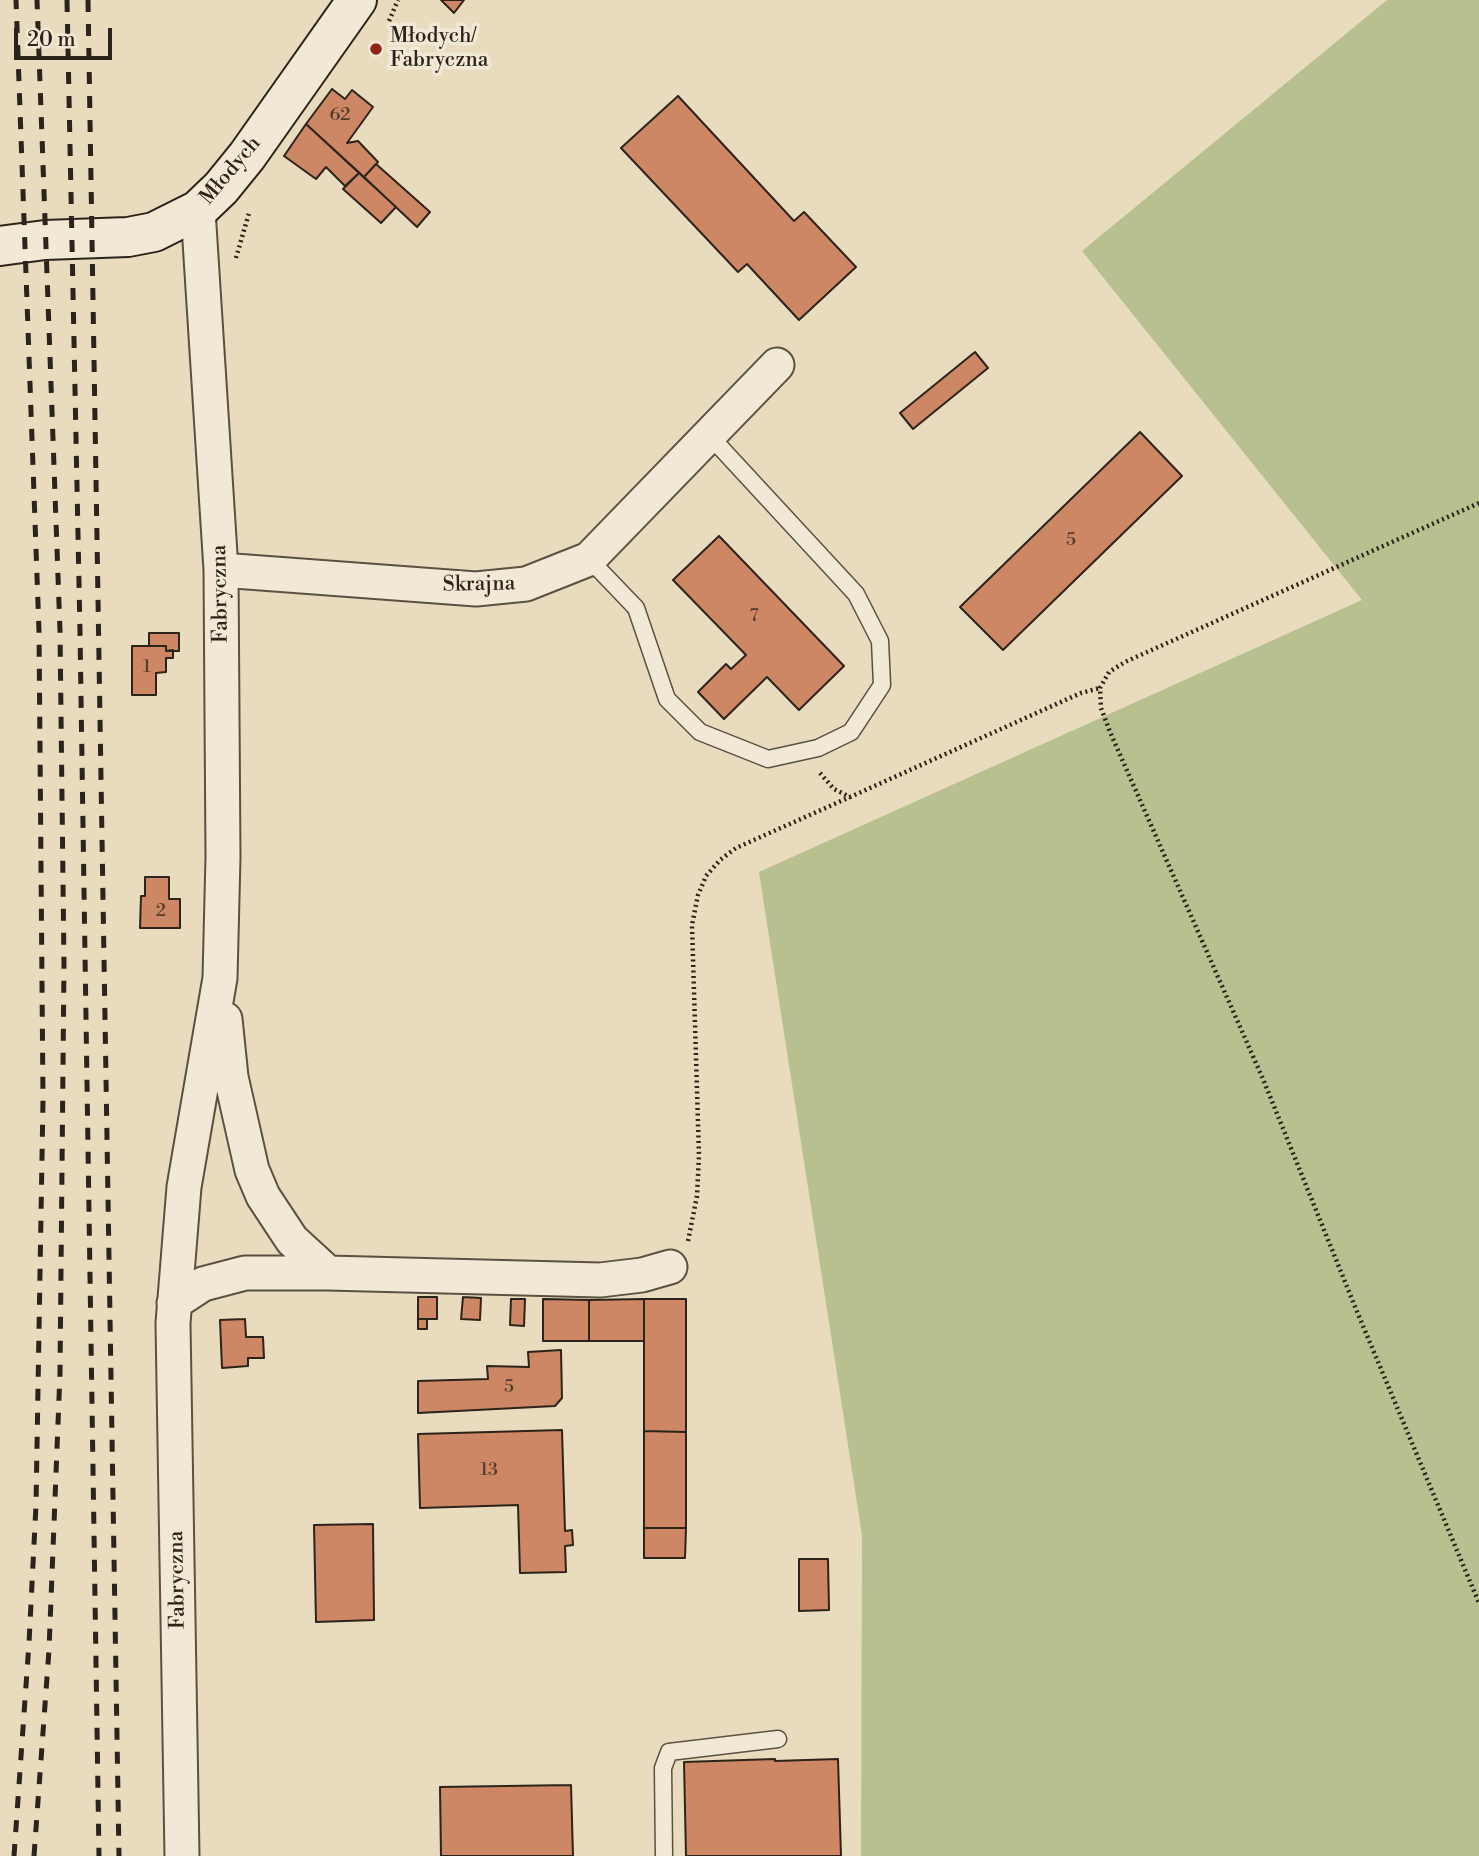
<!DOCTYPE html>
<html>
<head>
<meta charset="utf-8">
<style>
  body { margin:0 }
  #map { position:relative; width:1479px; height:1856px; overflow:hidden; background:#e9dbbe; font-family:"Libre Bodoni",serif }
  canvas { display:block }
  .scale { position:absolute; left:14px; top:28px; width:98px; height:32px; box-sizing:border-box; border:4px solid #2c231a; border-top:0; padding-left:9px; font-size:21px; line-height:24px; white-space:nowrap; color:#2c231a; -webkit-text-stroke:5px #f1e8d5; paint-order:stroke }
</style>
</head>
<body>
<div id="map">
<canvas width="1479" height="1856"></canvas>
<div class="scale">20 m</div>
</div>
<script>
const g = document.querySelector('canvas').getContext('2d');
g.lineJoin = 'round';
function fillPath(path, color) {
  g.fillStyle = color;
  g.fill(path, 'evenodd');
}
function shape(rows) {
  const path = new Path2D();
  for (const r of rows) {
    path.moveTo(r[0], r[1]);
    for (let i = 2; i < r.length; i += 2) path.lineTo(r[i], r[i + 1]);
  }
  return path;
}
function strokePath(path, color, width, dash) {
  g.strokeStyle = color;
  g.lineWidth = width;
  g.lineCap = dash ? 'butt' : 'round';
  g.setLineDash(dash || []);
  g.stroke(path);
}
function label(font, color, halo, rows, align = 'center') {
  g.font = font + ' "Libre Bodoni",serif';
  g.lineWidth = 7;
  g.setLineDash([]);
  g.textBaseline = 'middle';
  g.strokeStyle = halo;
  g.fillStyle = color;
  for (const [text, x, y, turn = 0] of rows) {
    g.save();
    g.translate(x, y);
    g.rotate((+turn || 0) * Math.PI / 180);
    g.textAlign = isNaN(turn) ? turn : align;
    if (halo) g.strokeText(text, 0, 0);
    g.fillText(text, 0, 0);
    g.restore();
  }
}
fillPath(shape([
  [1387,0,1479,0,1479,1856,861,1856,862,1535,759,872,1362,600,1082,251]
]), '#b8c090');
const building = shape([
  [441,0,464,0,454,13,441,0],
  [332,89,345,99,352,90,373,107,347,143,358,141,378,162,364,177,306,124,332,89],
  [678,96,794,221,804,212,856,267,799,320,747,264,738,272,621,148,678,96],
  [306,124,359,173,345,186,326,167,316,179,284,156,306,124],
  [376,164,430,212,417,227,364,177,376,164],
  [359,173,396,207,381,223,343,189,359,173],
  [975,352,988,368,913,429,900,413,975,352],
  [1140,432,1182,476,1003,650,960,607,1140,432],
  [719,536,844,666,799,710,767,677,724,719,698,692,726,664,731,669,746,655,673,580,719,536],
  [149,633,179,633,179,651,166,651,166,646,149,646,149,633],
  [132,646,166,646,166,651,173,650,173,658,166,658,166,672,156,673,156,695,132,695,132,646],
  [145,877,169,877,169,899,180,899,180,928,140,928,141,896,145,896,145,877],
  [418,1297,437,1297,437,1319,418,1319,418,1297],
  [463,1297,481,1298,480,1320,461,1319,463,1297],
  [511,1299,525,1299,524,1326,510,1325,511,1299],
  [543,1299,589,1300,589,1341,543,1341,543,1299],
  [644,1299,644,1341,589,1341,589,1300,644,1299],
  [644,1299,686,1299,686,1432,644,1431,644,1299],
  [245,1319,246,1337,263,1337,264,1358,248,1358,248,1366,222,1368,220,1320,245,1319],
  [418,1319,427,1319,427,1329,418,1329,418,1319],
  [561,1350,562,1398,555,1406,418,1413,418,1381,488,1379,487,1366,529,1367,528,1352,561,1350],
  [562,1430,565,1531,572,1530,573,1545,565,1546,566,1572,520,1573,518,1505,420,1508,418,1434,562,1430],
  [644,1431,686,1432,686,1528,644,1528,644,1431],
  [373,1524,374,1620,316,1622,314,1525,373,1524],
  [644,1528,686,1528,685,1558,644,1558,644,1528],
  [799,1559,828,1559,829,1610,799,1611,799,1559],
  [775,1759,775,1761,838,1759,841,1856,686,1856,684,1762,775,1759],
  [571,1785,573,1856,441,1856,440,1787,571,1785]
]);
fillPath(building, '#cd8765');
strokePath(building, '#2c231a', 2);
const lane = shape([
  [589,559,636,608,667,699,700,732,768,759,818,748,851,732,882,685,880,641,856,594,709,435],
  [664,1856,663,1768,669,1752,778,1739]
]);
const street = shape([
  [221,570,476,589,526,584,589,559,777,365],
  [225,1019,231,1077,252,1170,263,1196,292,1240,328,1273],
  [174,1303,203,1284,245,1273,328,1273,600,1280,642,1275,670,1267],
  [182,1856,173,1323,184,1187,220,978,223,857,221,570,198,210]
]);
const secondary = shape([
  [0,246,45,240,128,237,154,232,198,210,221,188,247,156,357,0]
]);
strokePath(lane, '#5b5143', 19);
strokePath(street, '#5b5143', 37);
strokePath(secondary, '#2c231a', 42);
strokePath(shape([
  [389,21,398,0],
  [236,258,249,213],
  [1479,503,1125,662,1109,672,1100,688,1101,708,1110,732,1263,1079,1358,1314,1479,1603],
  [820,773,834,789,850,797,1081,693,1100,688],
  [688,1241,697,1196,699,1156,692,925,698,895,706,876,720,860,736,848,850,797]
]), '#2c231a', 4.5, [2, 3.5]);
strokePath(lane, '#f1e8d5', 16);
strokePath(street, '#f1e8d5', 33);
strokePath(secondary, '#f1e8d5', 38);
strokePath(shape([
  [67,0,80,632,99,1856],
  [88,0,119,1856],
  [14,1856,29,1643,36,1505,43,1100,39,631,16,0],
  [34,1856,49,1650,60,1373,64,965,60,631,37,0]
]), '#2c231a', 5, [12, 12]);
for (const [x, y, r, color] of [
  [376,49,7,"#8f2418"]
]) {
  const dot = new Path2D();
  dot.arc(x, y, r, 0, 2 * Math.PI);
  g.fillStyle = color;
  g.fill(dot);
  strokePath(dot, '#f1e8d5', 2.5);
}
label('18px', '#543c2d', null, [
  ["62",340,116],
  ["5",1071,541],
  ["7",754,617],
  ["1",147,668],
  ["2",161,912],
  ["5",509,1388],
  ["13",489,1471]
]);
label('21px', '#2c231a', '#f1e8d5', [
  ["Młodych/",390,37],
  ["Fabryczna",390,61]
], 'left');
label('21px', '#2c231a', '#f1e8d5', [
  ["Młodych",231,171,-50],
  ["Skrajna",479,585,-1],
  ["Fabryczna",221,594,-91],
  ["Fabryczna",178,1580,-91]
]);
</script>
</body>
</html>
